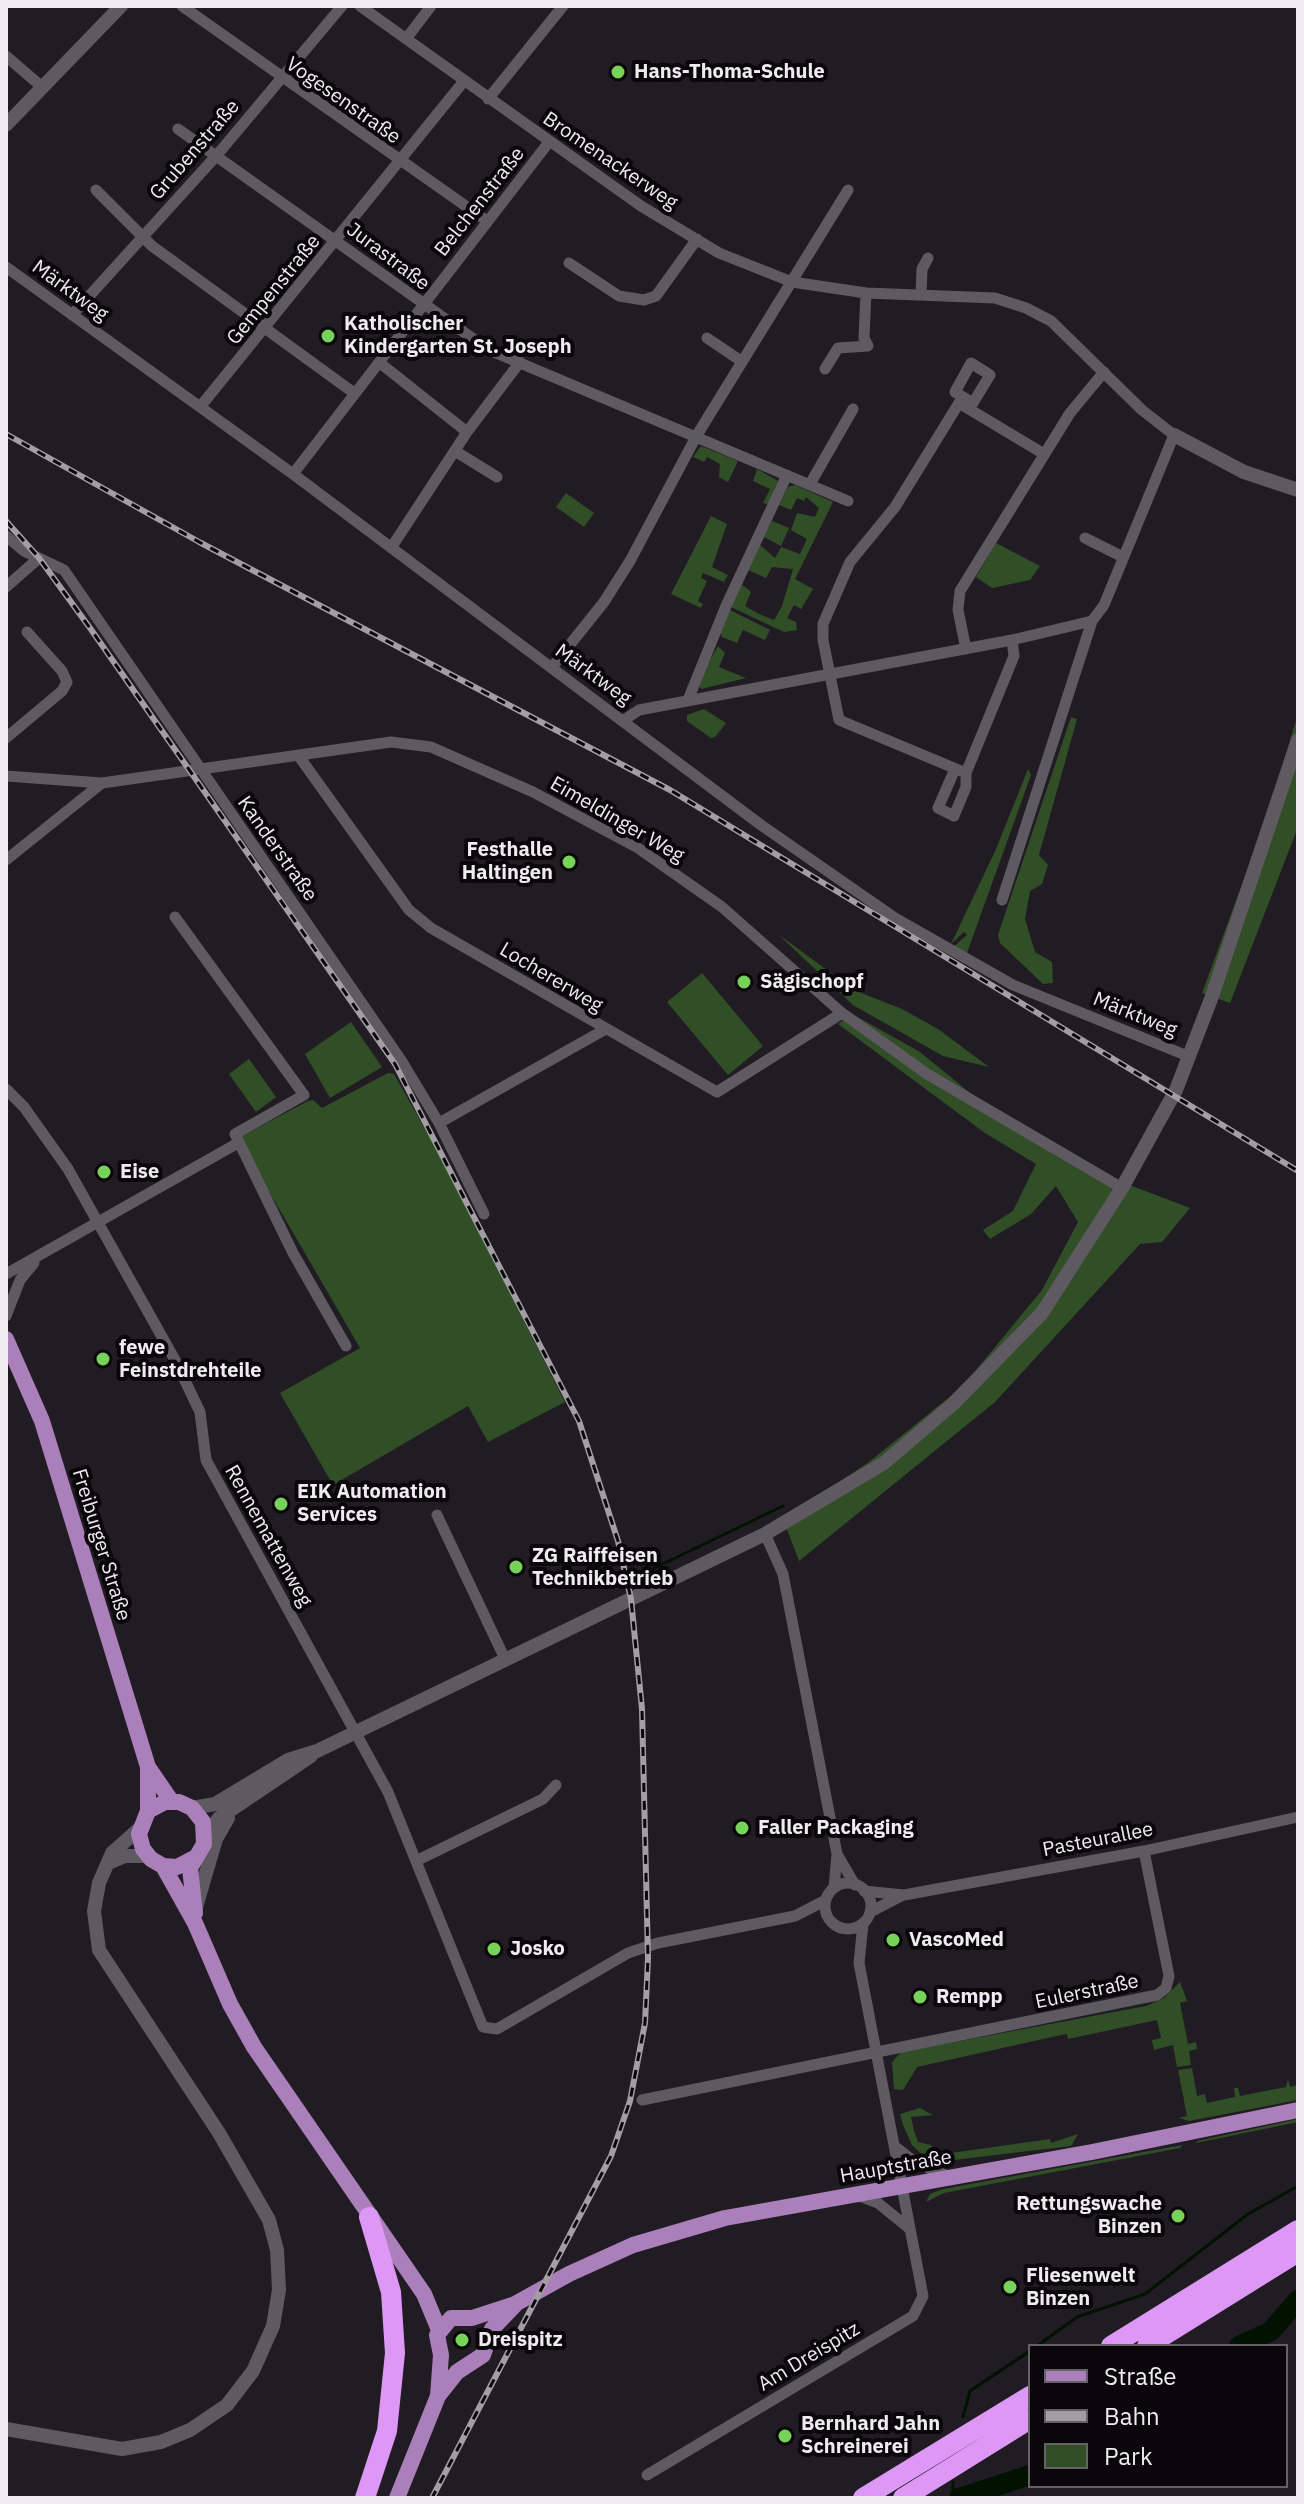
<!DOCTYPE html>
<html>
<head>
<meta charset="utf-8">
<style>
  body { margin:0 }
  #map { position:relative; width:1304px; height:2504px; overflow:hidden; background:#211c23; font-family:"IBM Plex Sans",sans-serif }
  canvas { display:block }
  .frame { position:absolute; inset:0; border:8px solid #efebf0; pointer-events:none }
  .legend { position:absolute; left:1028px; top:2344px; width:260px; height:144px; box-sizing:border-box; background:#09070a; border:2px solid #656266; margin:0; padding:10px 14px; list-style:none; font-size:24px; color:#efebf0 }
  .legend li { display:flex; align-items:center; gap:16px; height:40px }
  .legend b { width:40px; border:2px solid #656266 }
</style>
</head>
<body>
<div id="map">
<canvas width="1304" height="2504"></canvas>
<div class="frame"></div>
<ul class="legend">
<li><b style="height:10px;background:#ab7fba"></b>Straße</li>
<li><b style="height:10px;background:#a39ea4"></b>Bahn</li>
<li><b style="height:22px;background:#304f26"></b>Park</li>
</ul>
</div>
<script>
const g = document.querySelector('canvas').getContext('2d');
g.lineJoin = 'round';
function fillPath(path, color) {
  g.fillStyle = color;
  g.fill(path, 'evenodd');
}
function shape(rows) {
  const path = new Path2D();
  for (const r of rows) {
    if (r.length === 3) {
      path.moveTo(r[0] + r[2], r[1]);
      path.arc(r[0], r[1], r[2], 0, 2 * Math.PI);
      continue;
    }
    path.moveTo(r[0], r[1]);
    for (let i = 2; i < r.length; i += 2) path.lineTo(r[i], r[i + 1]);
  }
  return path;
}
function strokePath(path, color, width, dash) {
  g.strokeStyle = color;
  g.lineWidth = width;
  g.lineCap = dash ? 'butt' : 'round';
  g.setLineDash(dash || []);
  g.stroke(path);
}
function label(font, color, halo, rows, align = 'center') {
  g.font = font + ' "IBM Plex Sans",sans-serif';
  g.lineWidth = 8;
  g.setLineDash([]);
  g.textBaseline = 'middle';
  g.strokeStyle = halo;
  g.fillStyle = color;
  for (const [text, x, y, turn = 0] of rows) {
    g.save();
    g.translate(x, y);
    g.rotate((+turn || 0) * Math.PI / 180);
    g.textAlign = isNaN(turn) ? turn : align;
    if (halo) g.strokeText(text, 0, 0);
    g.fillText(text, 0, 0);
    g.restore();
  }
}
fillPath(shape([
  [701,446,738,461,728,482,719,477,720,464,707,457,704,462,693,457],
  [757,469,778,481,768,504,763,503,770,489,753,481],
  [795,485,833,502,795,579,813,589,801,609,794,605,787,618,796,622,797,630,784,632,731,607,741,584,751,592,745,606,759,614,774,620,782,606,793,569,772,567,766,578,748,570,760,545,775,558,781,547,800,554,807,539,791,530,797,513,815,517,819,508,806,497,804,501,797,498,791,510,779,505,788,487],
  [566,493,594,513,584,527,556,507],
  [711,516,727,524,712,567,728,575,724,582,703,573,701,578,707,581,698,601,703,604,701,608,671,594],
  [772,521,789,528,781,546,764,537],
  [996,543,1040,566,1030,580,992,588,976,577],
  [730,610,770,630,765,640,743,630,737,643,722,637,720,632],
  [718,646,725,653,719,667,746,678,701,689,697,683],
  [704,709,726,723,715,737,711,738,687,721,687,715],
  [1298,714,1298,827,1230,1003,1202,993,1266,819],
  [1071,717,1077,719,1039,855,1048,865,1042,884,1030,891,1025,919,1035,952,1052,962,1053,983,1043,984,1000,943,998,935],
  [1028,769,1031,775,967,953,952,948,967,935,964,932,951,944,996,849],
  [778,934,854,990,902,1009,938,1029,989,1067,943,1056,853,1005],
  [702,973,763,1046,728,1075,667,1002],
  [852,1014,920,1052,997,1115,1061,1159,1190,1208,1162,1242,1140,1244,995,1402,799,1561,783,1519,869,1462,963,1386,1042,1290,1078,1222,1056,1186,1031,1214,990,1239,983,1230,1013,1211,1036,1164,985,1133,838,1024],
  [351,1022,382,1067,330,1098,305,1054],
  [249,1059,276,1097,256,1112,229,1074],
  [388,1073,394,1074,442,1159,565,1402,488,1442,468,1406,333,1485,280,1393,360,1348,256,1169,242,1136,308,1101,313,1100,322,1108],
  [1180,1982,1187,2001,1180,2003,1188,2044,1196,2042,1197,2049,1189,2051,1191,2065,1177,2067,1173,2045,1154,2050,1152,2040,1161,2038,1157,2020,1068,2039,1067,2034,1061,2035,917,2067,903,2090,894,2089,892,2062,901,2052,1146,2006,1164,1998],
  [1192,2068,1197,2096,1205,2094,1207,2103,1235,2097,1234,2088,1238,2088,1240,2096,1286,2087,1288,2079,1290,2087,1298,2085,1298,2100,1189,2121,1179,2118,1187,2116,1178,2070],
  [920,2108,933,2115,911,2117,914,2131,918,2142,931,2145,937,2155,1050,2139,1051,2143,1078,2134,1071,2146,936,2162,928,2160,912,2145,903,2125,900,2114],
  [1298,2119,1298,2122,1196,2143,1197,2141],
  [1182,2145,1180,2148,944,2193,926,2202,930,2194,943,2189]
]), '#304f26');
strokePath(shape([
  [638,1576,783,1506],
  [1037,2346,1077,2317,1145,2294,1248,2214,1298,2186],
  [963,2417,970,2391,1030,2351],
  [953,2498,953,2482]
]), '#011200', 3);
strokePath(shape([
  [1239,2346,1271,2331,1298,2300],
  [959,2498,1030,2475]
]), '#011200', 20);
strokePath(shape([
  [182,6,487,221],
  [360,6,641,206,719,253,792,282,866,293,995,298,1026,308,1051,321,1142,410,1174,435,1104,605,1092,621,1012,640,639,710,624,720],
  [406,39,431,6],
  [6,56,42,87],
  [488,99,563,6],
  [178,129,489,350,848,501],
  [96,190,152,246,354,393],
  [569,263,619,296,644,300,656,296,697,239],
  [6,267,293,474,761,825,895,918,1013,985,1190,1057],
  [921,295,922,269,928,258],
  [72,315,217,155,342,6],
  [707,338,741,361],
  [380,363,467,432],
  [825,369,838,348,868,346,864,338,866,293],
  [959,403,963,397,955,392,971,363,990,375,973,403,963,397],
  [200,407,464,81],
  [455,451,497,477],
  [293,474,549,142],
  [810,484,853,409],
  [6,536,24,551,64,570,401,1060,439,1123,484,1214],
  [1085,538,1123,557],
  [391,548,467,432,520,362],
  [6,587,39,558],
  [1012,640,1014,656,966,773,839,720,823,640,823,624,850,562,895,507,959,403,1044,454],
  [966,649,958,610,960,591,1070,413,1104,372],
  [552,667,604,602,630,561,697,435,848,190],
  [688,700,726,606,787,475],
  [6,738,62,691,67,682,62,671,27,632],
  [298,755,409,910,431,928,717,1092,842,1013],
  [955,769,938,808,954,816,966,787,966,773],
  [6,776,102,783,391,742,431,747,533,792,638,848,722,907,842,1013,927,1074,1122,1188],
  [6,860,102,783],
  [1002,900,1092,621],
  [175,917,304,1095,235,1134,293,1253,346,1346],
  [6,1089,24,1107,68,1169,175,1360,200,1412,206,1460,388,1792,483,2027,497,2029,628,1953,658,1943,795,1916,826,1900],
  [439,1123,604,1030],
  [6,1274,238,1143],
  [6,1316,20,1280,34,1263],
  [437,1515,505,1659],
  [765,1534,783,1574,837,1854,855,1885],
  [418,1860,543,1799,556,1785],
  [848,1906,23],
  [834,1888,837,1854],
  [864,1891,904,1895,1144,1851,1298,1817],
  [870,1912,901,1896],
  [642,2100,1157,1995,1166,1988,1169,1976,1144,1851],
  [897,2148,916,2163,948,2176],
  [857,2195,878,2203,910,2229],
  [647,2475,913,2316,923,2296,859,1963,863,1924]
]), '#5f5961', 11);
strokePath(shape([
  [6,125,121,6],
  [1174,435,1244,472,1298,490],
  [192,1808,215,1804,288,1760,317,1751,765,1534,884,1463,953,1404,1042,1313,1122,1188,1176,1090,1211,999,1298,740],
  [205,1837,219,1818,311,1756],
  [108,1863,125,1856,147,1856],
  [196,1907,216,1839,228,1818],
  [6,2429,122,2449,161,2442,190,2430,227,2405,253,2371,273,2326,279,2290,277,2250,269,2220,219,2133,99,1950,94,1911,99,1883,112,1853,140,1828]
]), '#5f5961', 14);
strokePath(shape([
  [6,1339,42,1421,148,1767,172,1802],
  [148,1767,148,1811],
  [163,1866,195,1923,230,2004,254,2047,424,2294,439,2330],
  [195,1913,190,1868,204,1844,203,1822,192,1808,179,1802,165,1802,148,1811,139,1834,143,1849,151,1859,163,1866,177,1867,196,1857],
  [438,2396,457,2372,483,2355,492,2329,515,2305],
  [397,2498,438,2396,441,2355,437,2335,451,2318,472,2318,515,2304,569,2274,633,2245,725,2218,1092,2152,1298,2110]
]), '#ab7fba', 16);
strokePath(shape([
  [1111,2346,1298,2230],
  [1147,2346,1298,2252],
  [365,2498,387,2431,395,2353,391,2292,369,2217],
  [863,2498,1030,2396],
  [903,2498,1030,2419]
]), '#dd98f6', 20);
const rail = shape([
  [6,434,201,543,670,790,1298,1171],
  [6,521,39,558,90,628,395,1064,579,1421,618,1541,631,1599,642,1709,648,1958,645,2023,630,2101,611,2156,432,2498]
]);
strokePath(rail, '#a39ea4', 6);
strokePath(rail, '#09070a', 3, [9]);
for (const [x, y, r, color] of [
  [618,72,8,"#77d259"],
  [328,336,8,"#77d259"],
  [569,862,8,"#77d259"],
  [744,982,8,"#77d259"],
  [104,1172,8,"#77d259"],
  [103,1359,8,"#77d259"],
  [281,1504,8,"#77d259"],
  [516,1567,8,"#77d259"],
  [742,1828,8,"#77d259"],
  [893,1940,8,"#77d259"],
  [494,1949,8,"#77d259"],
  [920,1997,8,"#77d259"],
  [1178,2216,8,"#77d259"],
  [1010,2287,8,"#77d259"],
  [462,2340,8,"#77d259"],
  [785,2436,8,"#77d259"]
]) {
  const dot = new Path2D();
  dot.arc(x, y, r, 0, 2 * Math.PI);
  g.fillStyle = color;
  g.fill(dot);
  strokePath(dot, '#09070a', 3);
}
label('bold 20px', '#efebf0', '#09070a', [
  ["Hans-Thoma-Schule",634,72],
  ["Katholischer",344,324],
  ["Kindergarten St. Joseph",344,347],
  ["Festhalle",553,850,"right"],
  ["Haltingen",553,873,"right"],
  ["Sägischopf",760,982],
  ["Eise",120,1172],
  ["fewe",119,1348],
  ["Feinstdrehteile",119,1371],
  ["EIK Automation",297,1492],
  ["Services",297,1515],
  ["ZG Raiffeisen",532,1556],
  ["Technikbetrieb",532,1579],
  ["Faller Packaging",758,1828],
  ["VascoMed",909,1940],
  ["Josko",510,1949],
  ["Rempp",936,1997],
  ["Rettungswache",1162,2204,"right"],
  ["Binzen",1162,2227,"right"],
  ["Fliesenwelt",1026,2276],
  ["Binzen",1026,2299],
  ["Dreispitz",478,2340],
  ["Bernhard Jahn",801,2424],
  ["Schreinerei",801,2447]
], 'left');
label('20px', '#efebf0', '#09070a', [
  ["Vogesenstraße",343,101,35],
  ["Grubenstraße",195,150,-49],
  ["Bromenackerweg",610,161,34],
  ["Belchenstraße",480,202,-52],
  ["Jurastraße",388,257,37],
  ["Gempenstraße",274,290,-51],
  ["Märktweg",70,291,36],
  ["Märktweg",593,675,36],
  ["Eimeldinger Weg",617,820,30],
  ["Kanderstraße",277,849,55],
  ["Lochererweg",551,978,31],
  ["Märktweg",1135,1015,22],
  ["Rennemattenweg",268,1536,61],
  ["Freiburger Straße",101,1545,73],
  ["Pasteurallee",1098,1840,-11],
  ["Eulerstraße",1087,1992,-12],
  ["Hauptstraße",896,2167,-10],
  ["Am Dreispitz",809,2357,-31]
]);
</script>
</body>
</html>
